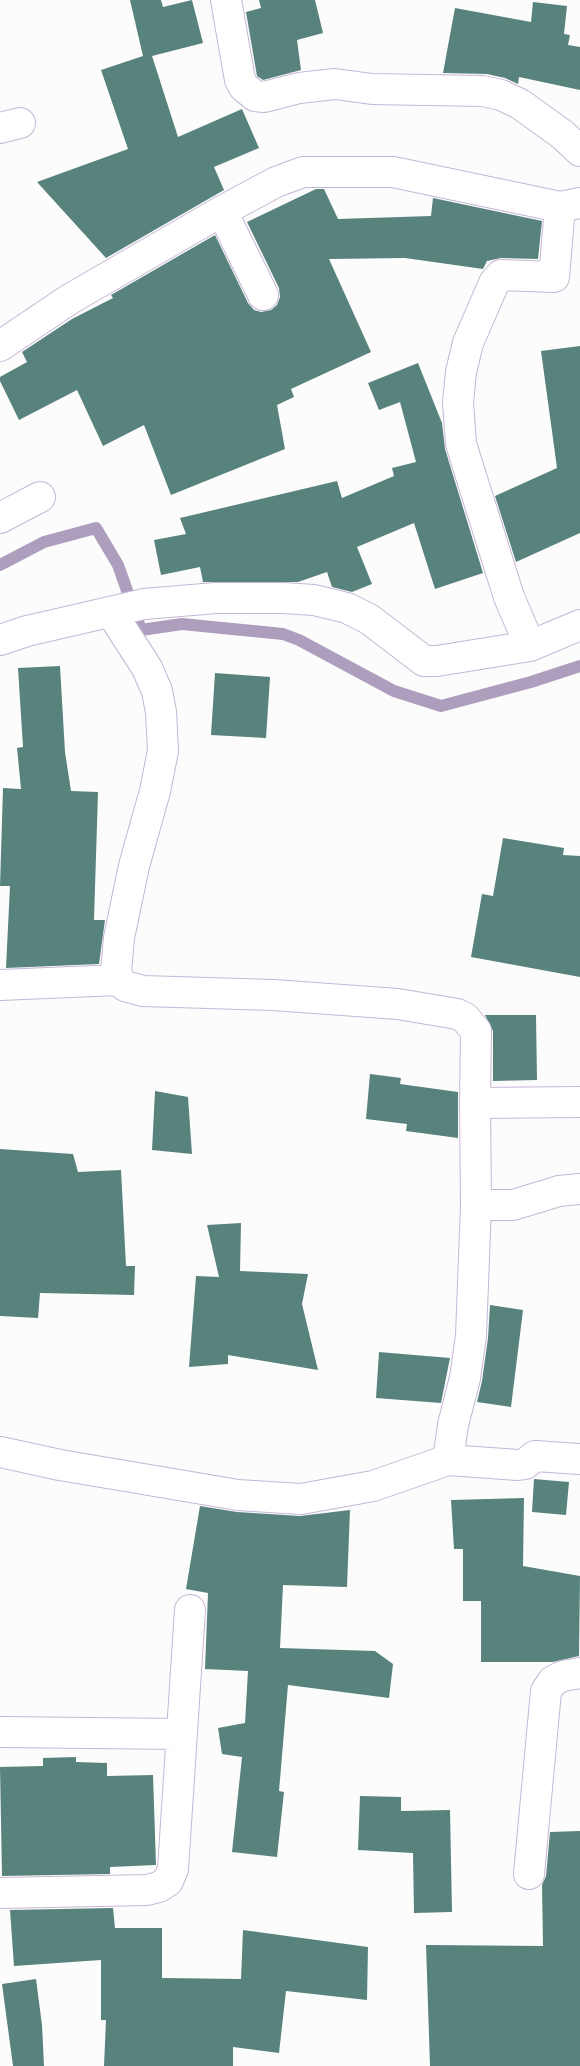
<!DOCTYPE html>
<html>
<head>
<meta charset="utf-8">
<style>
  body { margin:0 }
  canvas { display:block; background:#fcfcfc }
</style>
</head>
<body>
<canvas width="580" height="2066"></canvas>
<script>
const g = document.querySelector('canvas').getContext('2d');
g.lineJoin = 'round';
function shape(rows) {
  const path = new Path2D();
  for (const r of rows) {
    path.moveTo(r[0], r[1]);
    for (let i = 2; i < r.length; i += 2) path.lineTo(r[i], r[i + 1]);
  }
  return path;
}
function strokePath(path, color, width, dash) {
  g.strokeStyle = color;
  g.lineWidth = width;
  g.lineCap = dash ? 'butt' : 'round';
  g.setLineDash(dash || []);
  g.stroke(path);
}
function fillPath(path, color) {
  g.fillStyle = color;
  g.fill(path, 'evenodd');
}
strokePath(shape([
  [0,565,44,542,96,528,118,565,141,630,182,624,283,634,299,640,394,691,441,706,531,682,580,666]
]), '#ae9ebe', 12);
fillPath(shape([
  [130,0,161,0,163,7,192,0,203,43,152,56,178,137,242,109,259,148,214,167,224,190,106,258,37,182,128,149,101,70,143,56],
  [259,0,315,0,323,33,297,40,301,70,263,80,257,76,246,12,261,8],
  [533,2,567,6,564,34,570,35,568,45,580,47,580,90,519,77,518,84,505,78,487,74,443,73,455,8,531,22],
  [316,189,324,189,338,219,431,216,433,198,542,221,538,259,501,258,487,261,483,269,405,258,329,259,371,352,291,389,294,397,277,405,285,449,171,495,144,425,103,446,77,390,19,420,0,381,0,377,27,362,22,352,72,319,113,298,111,295,215,235,248,303,254,310,261,312,271,310,277,305,280,297,279,288,247,222],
  [580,346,580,533,516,562,495,496,557,468,541,351],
  [418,363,442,423,445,449,483,573,435,589,414,523,357,547,372,584,352,592,332,587,327,572,298,582,203,582,200,567,161,575,154,540,186,534,180,518,337,481,342,498,394,476,392,468,416,462,400,402,379,410,368,383],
  [60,666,65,752,71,791,98,792,94,920,105,920,99,964,6,968,10,886,0,886,3,788,21,789,17,748,23,747,18,668],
  [215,673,270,677,266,738,211,735],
  [503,838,564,848,563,855,580,856,580,977,471,957,482,894,493,896],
  [485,1015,536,1015,537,1080,493,1081,493,1031],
  [370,1074,401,1078,400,1084,458,1092,458,1138,406,1131,407,1124,366,1119],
  [155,1091,188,1097,192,1154,152,1150],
  [0,1149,73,1154,78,1172,121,1170,126,1266,135,1266,134,1295,40,1293,38,1318,0,1316],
  [241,1223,240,1271,308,1274,302,1304,318,1370,228,1355,228,1364,189,1367,196,1276,219,1277,207,1225],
  [490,1305,523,1310,511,1407,477,1402,482,1381,488,1338],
  [379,1352,450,1358,441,1403,376,1398],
  [534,1479,569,1482,566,1515,532,1512],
  [524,1498,523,1566,580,1576,579,1656,553,1662,481,1662,481,1601,463,1601,463,1549,454,1549,451,1500],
  [200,1506,237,1512,300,1516,350,1510,347,1587,283,1585,280,1648,375,1651,393,1664,389,1698,288,1685,279,1791,284,1792,277,1857,232,1852,242,1757,222,1754,218,1728,245,1723,248,1671,205,1669,208,1593,186,1589],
  [76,1757,76,1762,107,1763,107,1776,153,1775,156,1865,110,1867,110,1874,2,1876,0,1767,43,1766,43,1758],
  [360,1796,401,1797,401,1811,450,1810,452,1912,414,1913,413,1853,358,1850],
  [580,1831,580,2066,430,2066,426,1945,543,1946,542,1885,546,1876,550,1832],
  [113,1908,115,1928,162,1928,162,1978,241,1979,243,1930,368,1947,367,2000,286,1991,279,2053,233,2047,233,2066,104,2066,106,2020,101,2020,101,1960,14,1966,10,1910],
  [36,1979,42,2025,44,2066,13,2066,2,1984]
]), '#58837c');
const minor = shape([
  [226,0,240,80,244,87,255,96,264,97,299,88,335,84,372,89,483,91,501,95,520,104,563,135,580,151],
  [0,128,20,123],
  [560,207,554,277,501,275,494,283,468,343,461,372,458,403,461,444,509,597,530,646,580,625],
  [222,211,263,295],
  [0,346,70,299,222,211,276,182,303,172,393,172,560,207,580,203],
  [0,518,40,497],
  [111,612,147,668,157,691,161,712,163,751,155,791,134,866,119,938,116,971,119,980,125,986,143,991,273,995,398,1004,457,1014,465,1018,476,1031,475,1103],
  [0,640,27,631,144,604,216,598,283,598,314,600,347,608,369,619,424,661,437,661,530,646],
  [0,985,119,980],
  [476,1205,513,1205,559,1191,580,1189],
  [0,1452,60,1465,238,1495,301,1499,373,1486,448,1460,453,1425,465,1378,471,1336,476,1205,475,1103,580,1102],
  [448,1460,518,1465,525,1464,535,1456,580,1459],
  [0,1732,181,1734],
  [529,1874,546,1691,553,1681,563,1676,580,1673],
  [0,1893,147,1890,159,1887,168,1881,173,1869,190,1610]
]);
strokePath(minor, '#c6b6d5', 32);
strokePath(minor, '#fff', 30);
</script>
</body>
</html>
